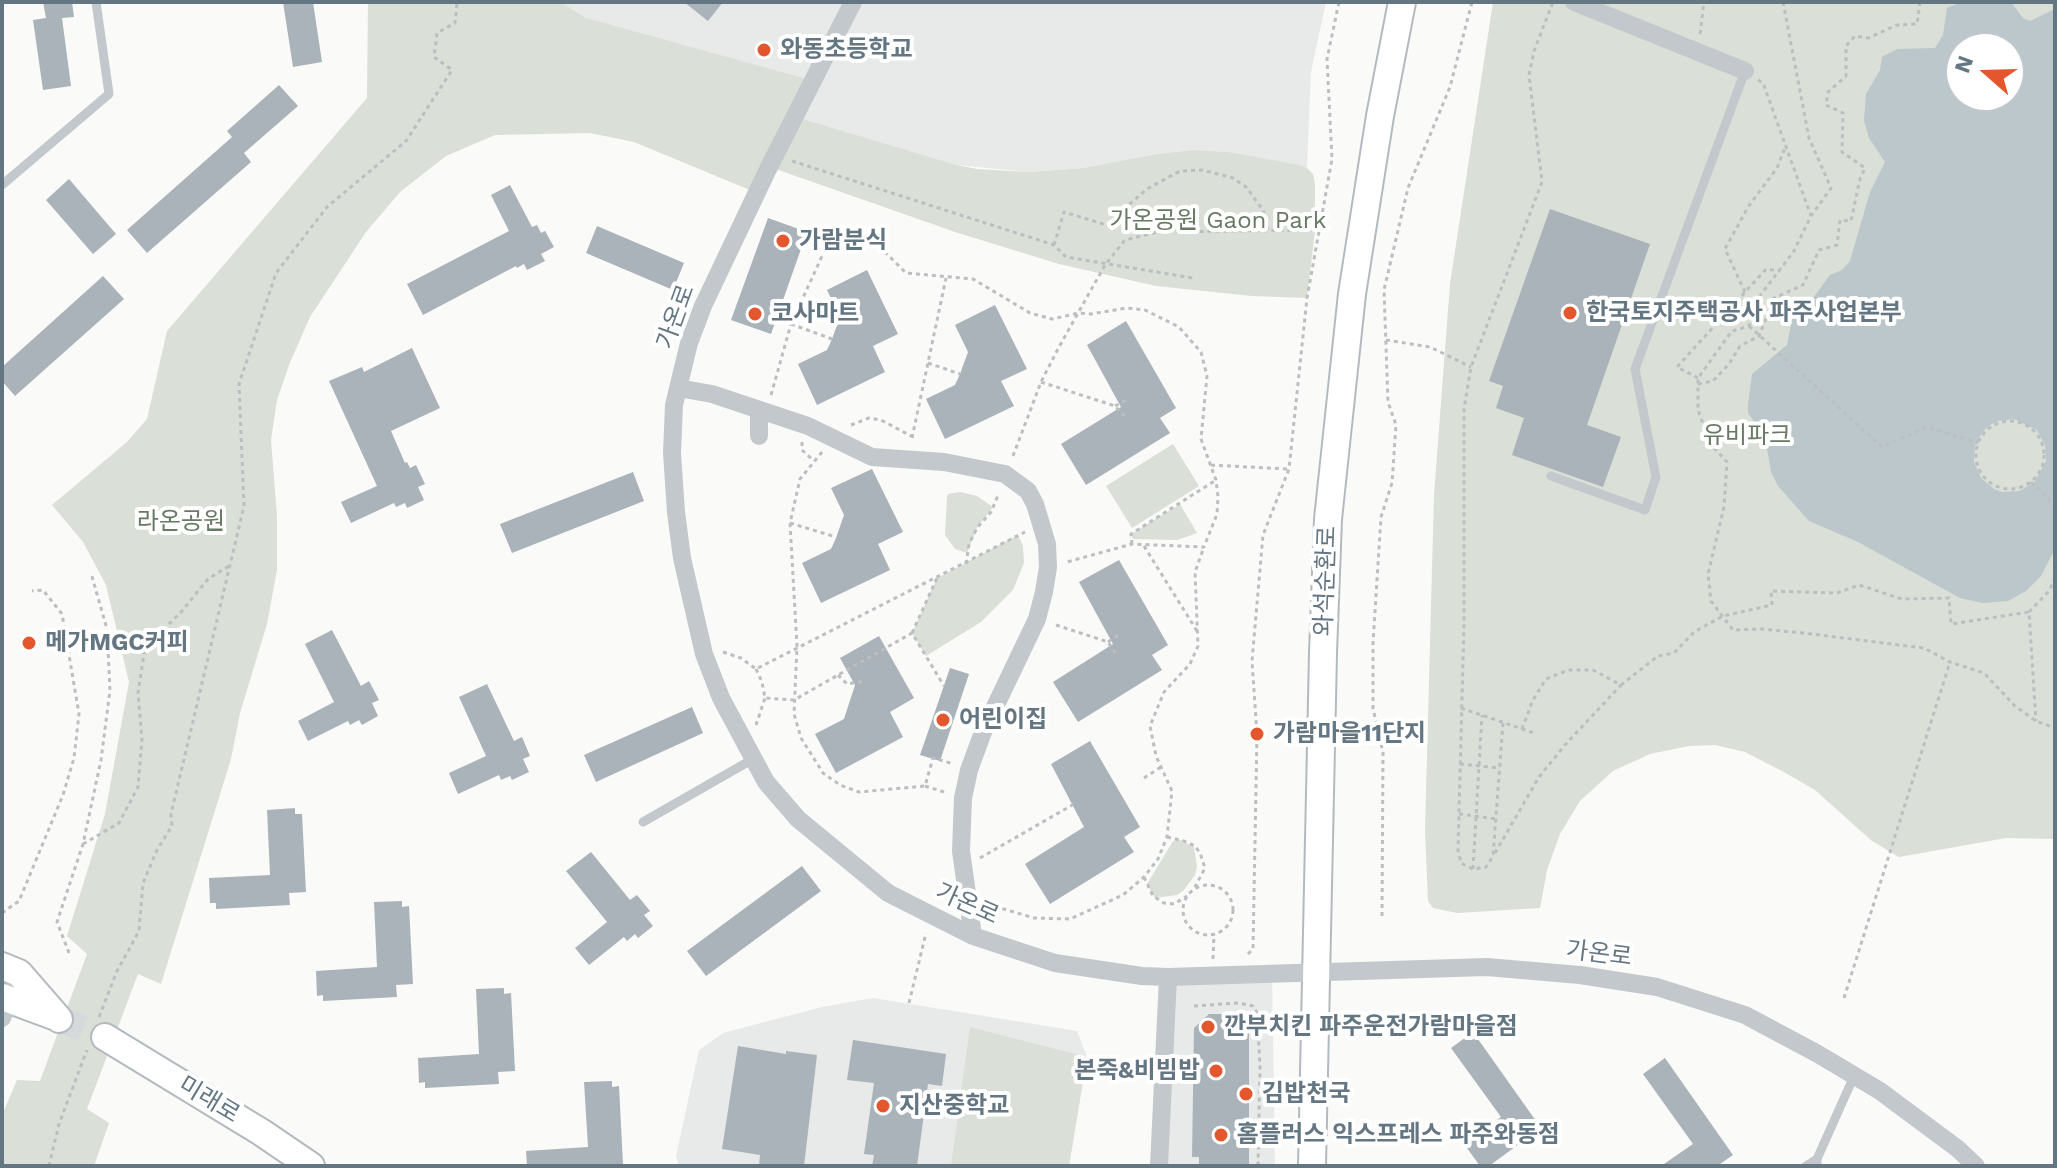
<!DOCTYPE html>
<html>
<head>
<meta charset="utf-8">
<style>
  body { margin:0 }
  #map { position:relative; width:2057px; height:1168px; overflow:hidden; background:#fafaf8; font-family:"Work Sans",sans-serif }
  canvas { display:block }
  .frame { position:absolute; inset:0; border:4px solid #657683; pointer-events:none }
  .north { position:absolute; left:1945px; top:32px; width:80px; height:80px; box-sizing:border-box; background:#fff; border:2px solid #c1c8cd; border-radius:50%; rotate:290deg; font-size:22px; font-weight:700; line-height:32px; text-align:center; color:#657683 }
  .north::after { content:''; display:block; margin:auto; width:28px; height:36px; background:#e4572e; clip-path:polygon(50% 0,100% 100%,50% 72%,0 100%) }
</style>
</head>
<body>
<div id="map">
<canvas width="2057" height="1168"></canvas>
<div class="frame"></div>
<div class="north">N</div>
</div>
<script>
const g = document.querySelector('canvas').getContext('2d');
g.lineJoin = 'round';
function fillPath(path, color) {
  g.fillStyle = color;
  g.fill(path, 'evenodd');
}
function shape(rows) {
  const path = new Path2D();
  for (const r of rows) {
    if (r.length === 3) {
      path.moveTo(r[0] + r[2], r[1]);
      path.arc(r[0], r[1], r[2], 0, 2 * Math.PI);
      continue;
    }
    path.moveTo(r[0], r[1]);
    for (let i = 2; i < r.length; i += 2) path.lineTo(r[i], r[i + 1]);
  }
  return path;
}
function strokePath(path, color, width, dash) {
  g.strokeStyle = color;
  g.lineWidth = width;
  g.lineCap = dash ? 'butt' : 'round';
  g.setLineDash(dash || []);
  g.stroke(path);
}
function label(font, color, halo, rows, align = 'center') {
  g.font = font + ' "Work Sans","Noto Sans KR",sans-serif';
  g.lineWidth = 8;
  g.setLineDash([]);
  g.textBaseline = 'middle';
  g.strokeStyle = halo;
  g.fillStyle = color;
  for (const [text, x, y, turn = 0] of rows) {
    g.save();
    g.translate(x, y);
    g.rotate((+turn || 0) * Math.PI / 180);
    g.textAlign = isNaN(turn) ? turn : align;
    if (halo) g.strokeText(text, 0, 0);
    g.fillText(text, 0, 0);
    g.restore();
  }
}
fillPath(shape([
  [561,2,1326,2,1311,72,1307,168,1229,152,1193,150,1157,154,1083,168,1028,172,957,165,795,117,586,18],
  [1272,973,1275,1166,1159,1166,1168,977],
  [873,998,1077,1031,1087,1057,1069,1166,679,1166,676,1156,699,1050,723,1033,822,1007]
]), '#e8e9e9');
fillPath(shape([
  [368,2,561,2,586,18,814,81,796,117,957,165,977,169,1028,172,1083,168,1157,154,1193,150,1229,152,1299,165,1307,168,1313,174,1315,184,1315,231,1307,298,1252,296,1156,286,1059,264,955,232,770,167,757,193,634,142,590,133,495,135,446,156,400,192,366,232,310,317,289,365,277,400,271,440,277,516,277,570,267,624,240,713,231,759,161,984,138,974,87,1109,109,1123,94,1166,2,1166,2,1115,17,1080,40,1081,87,954,67,936,105,814,129,682,106,585,83,542,52,505,127,442,147,419,167,331,367,98],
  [1493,2,2055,2,2055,839,2006,838,1899,857,1872,841,1815,790,1782,771,1745,752,1715,745,1689,746,1650,754,1613,771,1580,801,1560,834,1547,870,1540,908,1457,913,1433,908,1428,901,1425,830,1434,495,1450,284],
  [1961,48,2009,48,2009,96,1961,96],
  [1173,444,1199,486,1132,528,1106,486],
  [960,492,977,496,993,507,977,528,967,553,955,549,945,535,947,497,948,494],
  [1180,504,1197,533,1177,540,1133,539,1131,534],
  [1018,535,1023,546,1024,563,1013,590,981,622,926,656,912,633,937,578],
  [1181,840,1194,847,1197,867,1195,875,1184,890,1177,895,1155,898,1147,884,1173,841],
  [970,1027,1087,1057,1069,1166,951,1166]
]), '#dadfd7');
fillPath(shape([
  [1961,2,2011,2,2023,18,2030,21,2055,9,2055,549,2041,576,2026,591,2008,601,1983,603,1960,598,1858,542,1809,521,1778,486,1771,472,1765,437,1748,413,1748,405,1752,374,1787,345,1794,310,1813,298,1830,275,1842,270,1850,261,1870,192,1885,162,1869,138,1864,121,1866,94,1880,70,1882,57,1897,49,1935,48,1943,35,1947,8],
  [1961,48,2009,48,2009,96,1961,96],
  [2014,419,2037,430,2045,445,2046,461,2034,483,2019,491,2002,492,1994,489,1981,478,1974,462,1975,445,1984,430,1990,425,1998,421]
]), '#bbc7cb');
fillPath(shape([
  [43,2,72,2,74,17,62,18,71,86,43,90,33,20,46,18],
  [283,2,313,2,322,62,293,67],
  [684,2,723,2,708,21],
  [279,85,298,106,244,153,251,162,147,253,127,230,232,137,227,131],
  [69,179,116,234,93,254,46,200],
  [510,185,532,227,537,225,541,233,545,231,554,247,541,254,545,261,527,270,524,264,517,268,516,266,423,315,407,284,509,231,491,195],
  [1550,209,1650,244,1587,425,1621,437,1603,487,1512,455,1524,418,1496,408,1503,386,1489,381],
  [768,218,807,232,771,334,731,320],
  [597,226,684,263,673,290,586,253],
  [867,270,898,334,873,346,885,372,817,405,798,364,827,350,832,339,840,317,827,290],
  [103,276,124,299,15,396,2,381,2,367],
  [995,305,1027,369,1001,381,1014,406,945,439,926,399,955,385,960,374,968,352,955,325],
  [1126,321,1176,408,1160,418,1170,433,1086,485,1061,444,1121,407,1087,345],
  [412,348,440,408,391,431,405,463,407,462,410,468,416,465,425,484,418,487,424,500,407,508,405,503,396,507,394,503,351,523,341,502,377,486,329,381,362,367,364,372],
  [872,469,903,532,878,544,890,570,821,603,802,563,831,549,836,538,844,515,831,488],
  [633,472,644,501,512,553,500,524],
  [1119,560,1168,645,1152,655,1162,670,1078,722,1053,682,1113,644,1079,582],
  [332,630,361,686,369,681,379,700,372,703,378,716,362,725,359,720,350,725,348,721,308,741,298,721,334,702,305,644],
  [879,636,914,698,890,712,903,737,836,773,815,734,844,719,855,685,840,658],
  [950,668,969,674,940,761,920,755],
  [487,684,514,741,522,737,530,756,523,759,529,772,512,780,510,776,501,780,499,775,458,794,449,773,486,756,459,697],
  [692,707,703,733,596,782,584,755],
  [1090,741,1140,827,1124,837,1134,852,1050,904,1025,864,1084,827,1051,764],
  [295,808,295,814,302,814,306,892,289,893,290,905,216,909,216,903,210,903,209,878,270,875,267,810],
  [591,852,630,900,637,895,650,911,644,915,653,926,638,938,635,934,627,941,624,937,589,965,575,948,607,922,566,871],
  [802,866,821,891,706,976,687,951],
  [402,901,402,907,409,906,413,984,396,985,397,997,323,1001,323,995,317,996,316,971,377,967,374,902],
  [504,988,504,994,511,993,515,1071,498,1072,499,1084,425,1088,425,1082,419,1083,418,1058,479,1054,476,989],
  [1209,1014,1236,1014,1249,1026,1249,1166,1199,1166,1199,1157,1192,1157,1194,1028],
  [1473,1032,1541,1128,1489,1166,1480,1166,1464,1144,1501,1117,1451,1048],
  [853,1040,946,1054,942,1086,928,1084,917,1166,872,1166,874,1155,864,1154,874,1083,847,1080],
  [738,1046,786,1054,786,1051,817,1055,804,1166,759,1166,760,1155,722,1149],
  [1665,1058,1733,1155,1717,1166,1661,1166,1693,1144,1643,1074],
  [612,1081,612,1087,619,1086,623,1164,527,1166,526,1151,588,1147,584,1082]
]), '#aab3b9');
strokePath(shape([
  [59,1019,105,1037]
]), '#d5d9db', 26, [26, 13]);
const secondary = shape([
  [2,966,19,973,59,1019],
  [2,997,56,1017],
  [105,1037,261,1132,311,1166],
  [1312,1166,1323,653,1328,519,1352,294,1380,116,1402,2]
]);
strokePath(secondary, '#b3babf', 30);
strokePath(shape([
  [1783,2,1809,138,1831,188,1811,216,1794,251,1759,297,1749,326,1732,331,1698,378,1698,410,1710,443,1727,462,1724,507,1708,574,1711,601,1733,630,1761,629,1803,633,1924,648,1950,662,1984,673,2015,706,2036,721,2055,728],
  [1700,34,1704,2],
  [1758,80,1763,83,1811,216],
  [792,161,1054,245,1066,257,1193,278],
  [841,238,9],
  [849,239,875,242,906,273,973,279,1030,313,1052,319,1079,313,1091,314,1127,308,1145,310,1179,327,1201,352,1207,376,1201,439,1216,480,1218,497,1217,514,1204,547,1132,544,1067,562],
  [1054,245,1064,212,1110,226,1116,216,1147,189,1180,171,1202,170,1233,178,1246,187,1263,210,1268,230],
  [1745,292,1725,249,1748,207,1777,168,1786,145],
  [791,324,832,339],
  [1749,326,1882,447,1927,427,1978,443],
  [1386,340,1430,347,1471,367],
  [928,363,960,374],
  [1698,378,1677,367,1766,269,1780,271],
  [1041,382,1115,406,1124,416],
  [1698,384,1713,381,1729,364,1740,346,1759,336,1774,298,1803,285,1819,250,1837,245,1840,220,1851,221,1860,179,1865,168,1842,152,1843,113,1826,105,1828,92,1846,76,1846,46,1855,36,1868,38,1897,25,1917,24,1920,2],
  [771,395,791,324,828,243,832,240],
  [1115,406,1128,399],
  [2010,455,34],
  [851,425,869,418,881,420,913,437],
  [912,438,946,278],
  [802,442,802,450,814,461],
  [822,452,800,479,790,523,797,646,794,714,801,738,823,773,840,785,859,792,925,786,933,758,954,764],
  [1013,456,1041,382,1059,347,1105,265,1125,240,1158,232,1319,230],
  [1211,465,1287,469],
  [2031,482,2055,506],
  [790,523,836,537],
  [1132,544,1131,534,1216,480],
  [1144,546,1197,631],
  [966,564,969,544,977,528,991,512,999,493],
  [2029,612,2049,591,2055,578],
  [1056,625,1108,642,1116,654],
  [912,633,937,578],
  [1108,642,1119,635],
  [723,652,741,658,756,669,1025,532],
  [756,669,762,682,765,698,794,700,912,633,944,686],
  [838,675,847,684,865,681],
  [1461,708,1534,733],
  [1503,723,1493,856,1486,867,1473,869,1461,863,1458,850,1464,625,1464,409,1471,367,1542,182,1529,75,1534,51,1553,2],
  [756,725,765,698],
  [1522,729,1533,700,1546,679,1568,670,1593,670,1621,685,1658,656,1674,653,1694,632,1723,616,1772,605,1771,591,1837,593,1859,585,1902,599,1949,598,1951,624,2029,612,2036,721],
  [1460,764,1500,768],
  [1144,778,1161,767],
  [925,786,944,792],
  [1459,814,1497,819],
  [1167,837,1184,841,1195,846,1200,853,1205,868,1195,887],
  [83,844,119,823,138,787,142,739,138,693,145,648,182,611,208,579,229,566],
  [1495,853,1539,777,1565,745,1621,685],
  [980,858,1074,804],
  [1473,869,1482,715],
  [1144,877,1153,896,1164,903,1174,904,1187,896],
  [1208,910,25],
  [987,904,1034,918,1070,919,1123,895,1144,877,1158,859,1167,837,1172,791,1156,756,1150,726,1164,692,1190,664,1198,646,1195,572,1204,547],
  [2,913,19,901,63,795,74,758,79,714,62,614,43,590,32,591],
  [1382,916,1383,753,1373,708,1373,643,1381,517,1392,483,1396,425,1388,402,1384,290,1408,188,1450,87,1472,2],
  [69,953,57,922,83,844,101,760,110,690,107,629,91,573],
  [1248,954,1253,949,1257,734,1252,661,1263,535,1289,469,1307,298,1332,159,1327,59,1339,2],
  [1213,959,1214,934],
  [1844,998,1950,662],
  [909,1003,926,933],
  [1194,1006,1238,1003,1253,1006,1257,1013,1260,1066,1258,1166],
  [99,1017,116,973,139,931,143,883,157,850,172,826,171,814,244,506,239,384,276,273,327,207,406,141,452,70,434,57,437,33,455,23,457,3],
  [49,1166,59,1124,87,1050]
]), '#bbbfc2', 3, [4, 4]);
strokePath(shape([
  [2,185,109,94,96,2],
  [1551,476,1645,510,1656,477,1635,369,1745,71],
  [643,822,753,759],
  [1806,1166,1817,1159],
  [1817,1166,1817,1159,1854,1076]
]), '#c3c8cc', 9);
strokePath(shape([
  [853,2,769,167,703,306,689,343,674,405,672,453,676,512,682,558,704,654,721,698,766,782,798,819,888,893,973,936,1055,963,1142,976,1168,977,1487,967,1580,975,1657,987,1745,1015,1818,1054,1880,1091,1958,1149,1976,1166],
  [1574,2,1745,71],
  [678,388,712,394,808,426,872,457,944,462,1005,474,1028,491,1035,504,1047,544,1048,567,1044,592,1037,619,983,732,969,770,963,798,961,851,973,936],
  [759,436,759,410],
  [2,1018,12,991],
  [1159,1166,1168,977]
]), '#c3c8cc', 18);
strokePath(secondary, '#fff', 26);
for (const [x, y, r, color] of [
  [764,50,8,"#e4572e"],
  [783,241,8,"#e4572e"],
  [1570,313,8,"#e4572e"],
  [755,314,8,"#e4572e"],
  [29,643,8,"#e4572e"],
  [943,720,8,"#e4572e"],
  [1257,734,8,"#e4572e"],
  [1208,1027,8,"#e4572e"],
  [1216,1071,8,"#e4572e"],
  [1246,1094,8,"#e4572e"],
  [883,1106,8,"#e4572e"],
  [1221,1135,8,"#e4572e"]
]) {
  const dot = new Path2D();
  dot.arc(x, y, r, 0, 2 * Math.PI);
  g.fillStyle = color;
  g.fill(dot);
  strokePath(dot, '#fff', 3);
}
label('bold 24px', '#657683', '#fff', [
  ["와동초등학교",780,50],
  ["가람분식",799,241],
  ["한국토지주택공사 파주사업본부",1586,313],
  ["코사마트",771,314],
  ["메가MGC커피",45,643],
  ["어린이집",959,720],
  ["가람마을11단지",1273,734],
  ["깐부치킨 파주운전가람마을점",1224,1027],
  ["본죽&비빔밥",1200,1071,"right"],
  ["김밥천국",1262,1094],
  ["지산중학교",899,1106],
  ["홈플러스 익스프레스 파주와동점",1237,1135]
], 'left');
label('24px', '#687a64', '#fff', [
  ["가온공원 Gaon Park",1218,221],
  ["유비파크",1747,436],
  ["라온공원",181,522]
]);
label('24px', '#657683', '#fff', [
  ["가온로",676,317,-70],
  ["와석순환로",1326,581,-88],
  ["가온로",967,904,24],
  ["가온로",1599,954,7],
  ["미래로",209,1100,31]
]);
</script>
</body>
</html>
